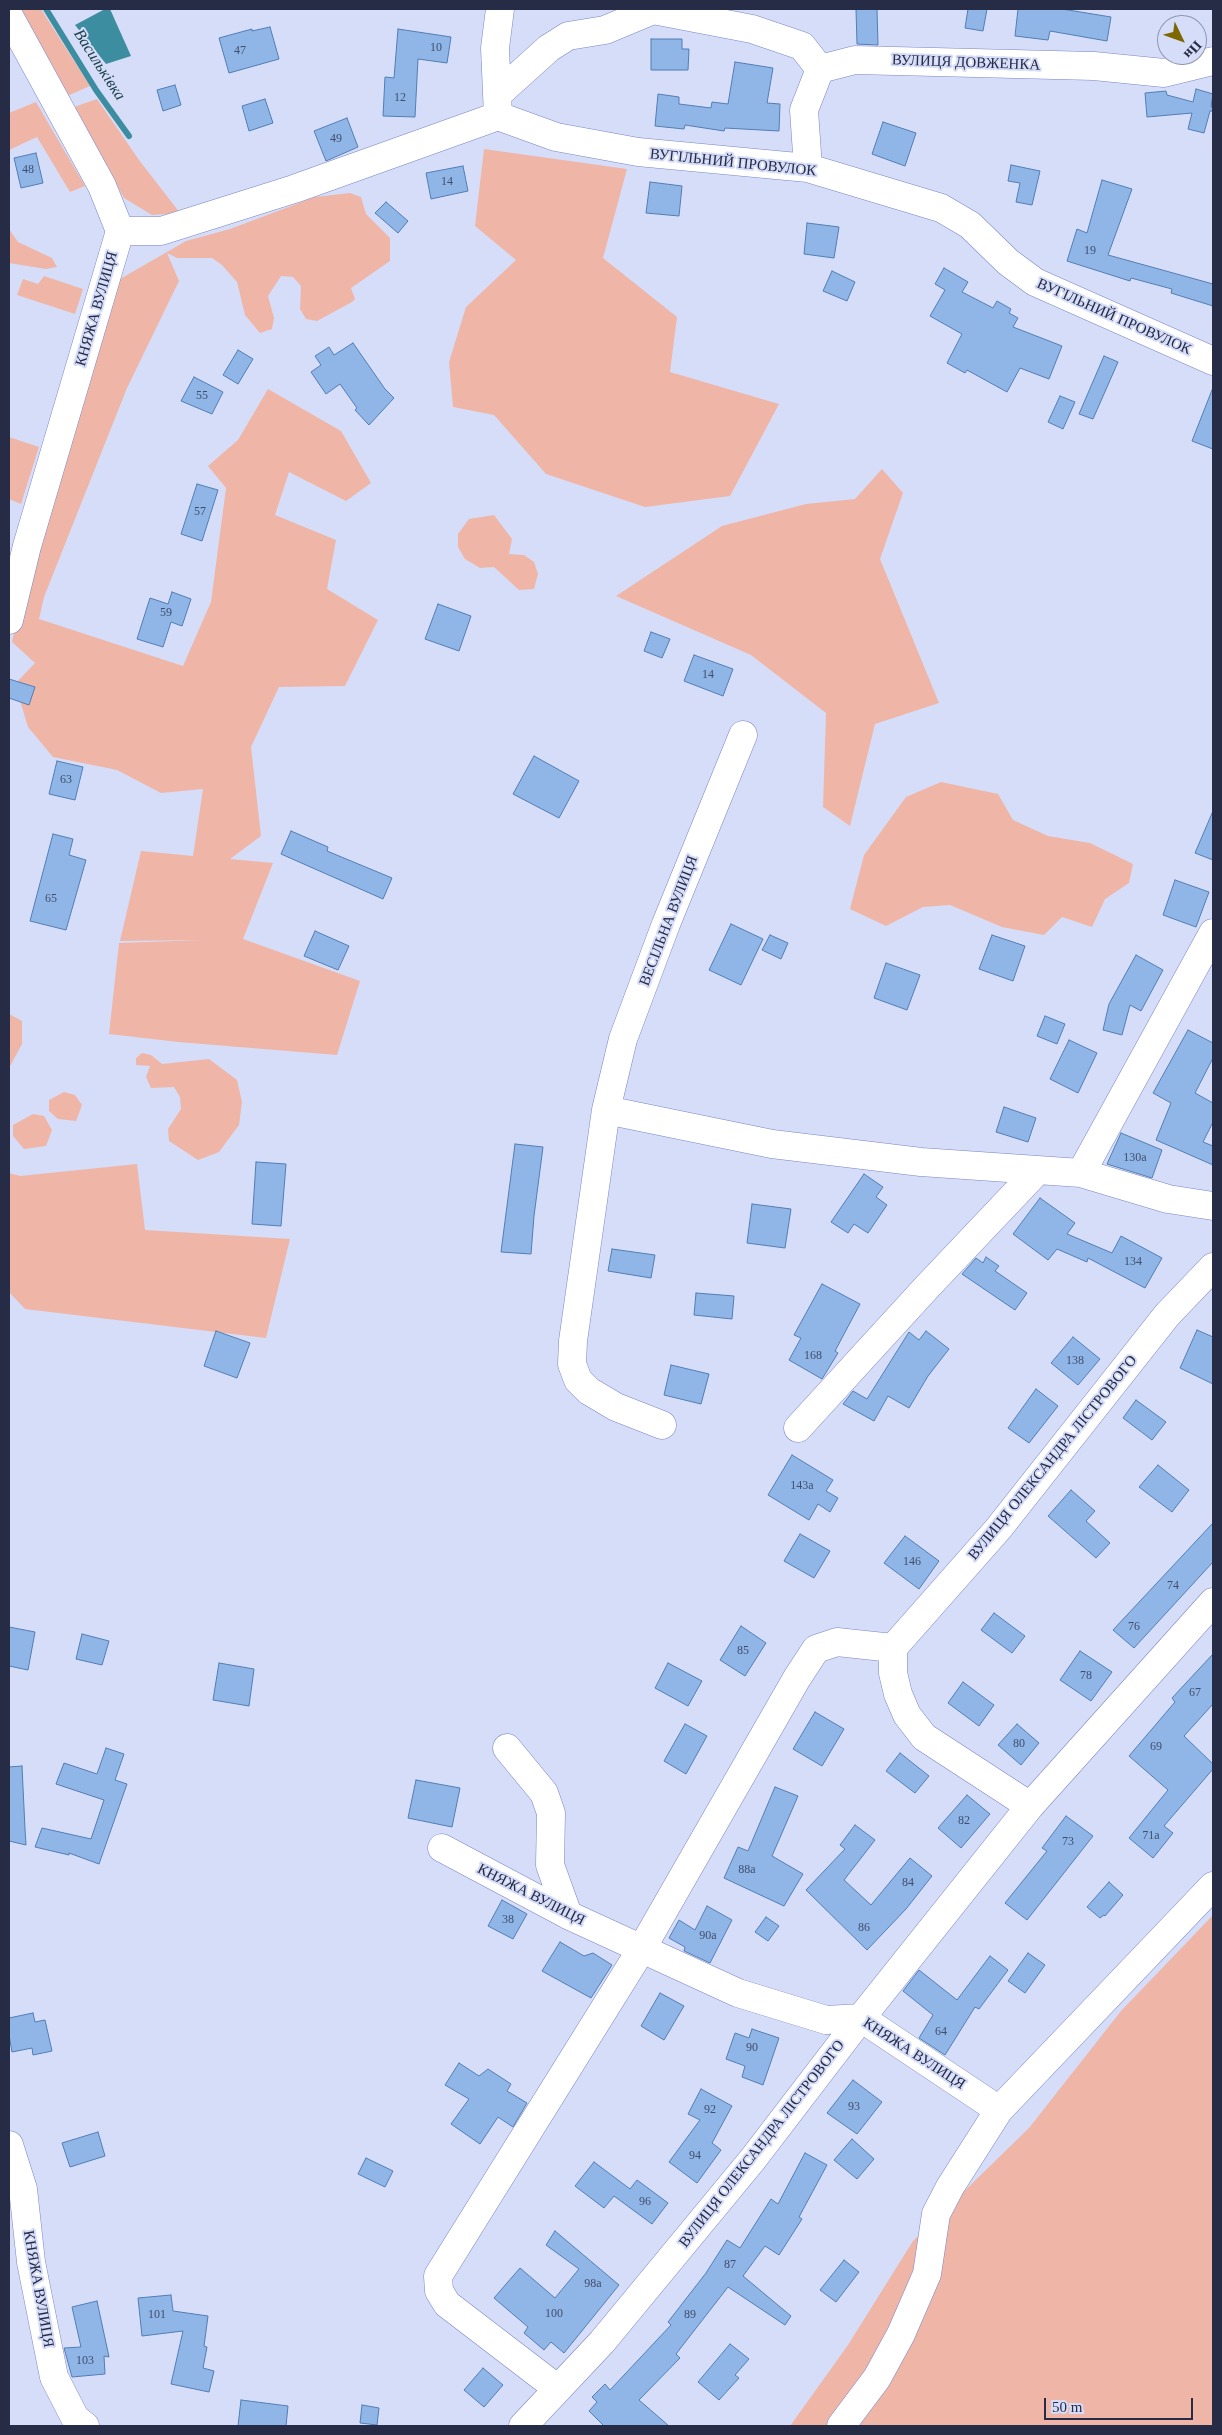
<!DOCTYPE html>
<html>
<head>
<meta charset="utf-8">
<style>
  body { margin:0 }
  #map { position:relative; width:1222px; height:2435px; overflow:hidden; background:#d6ddf9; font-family:Georgia,serif }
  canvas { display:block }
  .frame { position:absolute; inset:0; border:10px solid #272c46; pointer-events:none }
  .north { position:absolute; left:1157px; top:15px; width:50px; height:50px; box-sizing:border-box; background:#d6ddf9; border:1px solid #9096b1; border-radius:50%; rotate:132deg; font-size:14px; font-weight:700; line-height:20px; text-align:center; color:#272c46 }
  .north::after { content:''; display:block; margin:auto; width:18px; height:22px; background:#7d6800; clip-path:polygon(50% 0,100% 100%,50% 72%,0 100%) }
  .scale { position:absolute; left:1044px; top:2398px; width:149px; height:22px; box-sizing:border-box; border:2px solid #272c46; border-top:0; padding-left:6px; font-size:15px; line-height:18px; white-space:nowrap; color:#272c46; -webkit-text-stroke:4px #d6ddf9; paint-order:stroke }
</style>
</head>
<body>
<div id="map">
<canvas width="1222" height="2435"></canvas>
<div class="frame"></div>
<div class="north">Пн</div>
<div class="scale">50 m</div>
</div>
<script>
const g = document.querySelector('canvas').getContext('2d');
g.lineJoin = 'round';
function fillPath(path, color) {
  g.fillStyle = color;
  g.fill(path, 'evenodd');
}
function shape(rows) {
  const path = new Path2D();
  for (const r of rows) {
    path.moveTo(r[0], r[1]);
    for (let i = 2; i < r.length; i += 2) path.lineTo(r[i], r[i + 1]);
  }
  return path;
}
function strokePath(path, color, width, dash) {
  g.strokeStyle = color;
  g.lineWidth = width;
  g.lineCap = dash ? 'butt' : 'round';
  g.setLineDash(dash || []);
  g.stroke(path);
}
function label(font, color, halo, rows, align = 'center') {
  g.font = font + ' Georgia,serif';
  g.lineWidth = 4;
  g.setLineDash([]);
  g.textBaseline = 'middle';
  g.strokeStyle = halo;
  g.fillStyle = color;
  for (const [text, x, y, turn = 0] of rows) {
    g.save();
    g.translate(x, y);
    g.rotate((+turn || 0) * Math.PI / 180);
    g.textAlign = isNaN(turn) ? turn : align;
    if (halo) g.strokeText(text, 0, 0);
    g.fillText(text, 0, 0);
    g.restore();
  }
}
fillPath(shape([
  [15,9,41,9,90,86,65,97],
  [97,99,139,160,180,213,152,215,124,198,74,107],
  [36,102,85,186,70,192,37,137,9,150,9,113],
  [484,149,627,169,603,258,677,317,670,372,779,404,730,496,645,507,546,474,494,415,453,407,449,362,466,307,516,260,475,226],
  [350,193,361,197,366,214,390,238,390,261,351,288,355,299,352,302,317,321,306,319,300,309,301,286,293,277,281,276,268,296,274,318,272,329,260,333,245,315,237,282,222,265,212,258,177,258,167,253,179,281,127,388,44,597,39,619,183,666,211,602,226,488,208,466,238,440,268,389,341,431,371,483,346,501,289,472,275,515,336,540,327,589,378,620,345,686,279,687,251,747,261,836,230,859,273,863,243,939,360,981,337,1055,178,1042,109,1034,119,943,203,940,120,941,141,851,193,856,203,789,161,793,117,770,53,757,28,727,15,684,35,663,12,642,19,609,120,279,186,241,230,229,315,197],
  [9,229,18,242,52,258,57,267,46,269,9,263],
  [44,276,83,289,75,314,17,295,23,279,38,284],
  [9,437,39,447,21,504,9,499],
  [882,469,903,493,880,559,939,703,875,724,850,826,823,807,826,713,751,655,616,596,722,526,806,504,855,499],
  [494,515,512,539,509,554,524,555,534,562,538,574,534,589,519,590,494,567,480,568,465,559,458,547,458,534,469,519],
  [941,782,998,794,1013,820,1048,836,1090,843,1133,864,1129,883,1105,899,1092,927,1062,917,1044,935,1002,927,950,905,923,907,886,926,850,909,864,855,906,797],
  [9,1014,22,1021,22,1044,9,1068],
  [142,1053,151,1055,162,1064,209,1059,237,1080,242,1102,239,1125,219,1152,198,1160,169,1141,168,1129,181,1109,180,1097,174,1087,151,1088,146,1077,150,1066,136,1065,136,1058],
  [64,1092,75,1095,82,1105,76,1121,58,1119,49,1111,49,1100],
  [33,1114,44,1116,52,1130,46,1146,24,1149,13,1136,13,1125],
  [137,1164,145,1230,290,1239,266,1338,25,1309,9,1292,9,1173,20,1176],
  [1213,1915,1213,2426,790,2426,848,2345,913,2241,1029,2128,1121,2011]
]), '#efb6a7');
fillPath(shape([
  [105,9,110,9,131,56,106,64,75,25]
]), '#3d8da0');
strokePath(shape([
  [46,9,96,90,129,136]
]), '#3d8da0', 6);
const building = shape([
  [856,9,877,9,878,45,857,44,856,9],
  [968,9,987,9,983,31,965,28,968,9],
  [1018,9,1062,9,1111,17,1107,41,1050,31,1048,40,1015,36,1018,9],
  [270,27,279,59,229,73,219,38,252,29,252,31,270,27],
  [398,29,451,37,447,63,418,59,415,117,383,116,385,77,394,78,398,29],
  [651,39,682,39,682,49,689,49,688,70,651,70,651,39],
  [735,62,773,68,767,103,780,104,779,131,725,128,724,131,685,125,684,129,655,126,658,94,679,97,679,104,711,108,712,102,728,104,735,62],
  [175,85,181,105,163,111,157,90,175,85],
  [1196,89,1213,94,1211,107,1213,107,1213,111,1210,111,1204,133,1188,129,1192,113,1147,117,1145,93,1166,91,1167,95,1193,102,1196,89],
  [265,99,273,123,249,131,242,106,265,99],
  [347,118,358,147,326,161,314,131,347,118],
  [883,122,916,133,905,166,872,154,883,122],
  [36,153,43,183,21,188,14,158,36,153],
  [1011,165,1040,171,1032,205,1016,202,1020,183,1008,181,1011,165],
  [463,166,468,191,431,199,426,173,463,166],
  [1102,180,1132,189,1108,255,1213,284,1213,306,1171,293,1172,289,1131,278,1130,281,1067,261,1077,229,1087,233,1102,180],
  [650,182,682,186,679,216,646,213,650,182],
  [386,202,408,221,398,233,375,213,386,202],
  [807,223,839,227,834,258,804,254,807,223],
  [944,268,968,282,962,292,993,308,997,301,1011,309,1009,313,1018,318,1013,327,1062,346,1049,379,1020,368,1007,392,967,370,965,373,947,363,962,334,930,316,945,290,935,284,944,268],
  [832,271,855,282,847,301,823,291,832,271],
  [353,343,385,389,394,398,369,425,355,410,357,408,340,384,326,394,311,372,321,365,315,356,329,347,334,355,353,343],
  [238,350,253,359,238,384,223,375,238,350],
  [1104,356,1118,362,1093,419,1079,414,1104,356],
  [194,377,223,392,212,414,181,401,194,377],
  [1212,390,1213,390,1213,449,1192,441,1212,390],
  [1060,396,1075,402,1063,429,1048,422,1060,396],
  [197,484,218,490,202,541,181,534,197,484],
  [172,592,191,599,182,626,171,622,163,647,137,639,150,598,168,604,172,592],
  [438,604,471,616,459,651,425,639,438,604],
  [651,632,670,639,662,658,644,651,651,632],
  [694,655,733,669,723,696,684,681,694,655],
  [9,679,35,687,29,705,9,698,9,679],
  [534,756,579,781,559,818,513,794,534,756],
  [57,761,83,767,75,800,49,794,57,761],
  [1213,811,1213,860,1195,853,1213,811],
  [291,831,328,847,327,851,392,878,383,899,281,854,291,831],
  [53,834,73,839,69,855,86,860,66,930,30,921,53,834],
  [1175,880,1209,892,1196,927,1163,915,1175,880],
  [731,924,763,939,741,985,709,970,731,924],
  [315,931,349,946,338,970,304,956,315,931],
  [770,935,788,943,781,959,762,950,770,935],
  [992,935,1025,946,1013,981,979,969,992,935],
  [1136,955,1163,970,1141,1011,1130,1005,1122,1035,1103,1030,1109,1004,1136,955],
  [886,963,920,975,907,1010,874,998,886,963],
  [1045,1016,1065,1024,1057,1044,1037,1036,1045,1016],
  [1188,1030,1213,1043,1213,1058,1195,1093,1213,1103,1213,1122,1203,1142,1213,1146,1213,1165,1156,1140,1171,1103,1153,1093,1188,1030],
  [1069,1040,1097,1053,1078,1093,1050,1079,1069,1040],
  [1004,1107,1036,1118,1028,1142,996,1132,1004,1107],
  [1121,1133,1162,1150,1152,1178,1107,1164,1121,1133],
  [515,1144,543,1147,534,1216,531,1254,501,1252,515,1144],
  [256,1162,286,1164,281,1226,252,1224,256,1162],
  [864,1174,883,1187,876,1197,887,1205,868,1233,854,1224,848,1233,831,1222,864,1174],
  [1040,1198,1075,1223,1067,1234,1112,1253,1121,1236,1162,1258,1145,1288,1088,1258,1087,1262,1057,1249,1048,1260,1013,1234,1040,1198],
  [752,1204,791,1209,785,1248,747,1243,752,1204],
  [612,1249,655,1255,651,1278,608,1271,612,1249],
  [986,1257,999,1266,995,1271,1027,1293,1015,1310,962,1274,976,1258,983,1263,986,1257],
  [822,1284,860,1304,835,1351,838,1353,822,1379,789,1360,801,1338,794,1335,822,1284],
  [696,1293,734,1296,732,1319,694,1315,696,1293],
  [1197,1330,1213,1337,1213,1384,1180,1368,1197,1330],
  [216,1331,250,1343,237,1378,204,1366,216,1331],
  [926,1331,949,1349,928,1376,909,1408,888,1396,874,1421,843,1404,853,1391,867,1399,909,1332,919,1340,926,1331],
  [1073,1337,1100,1359,1078,1385,1051,1363,1073,1337],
  [671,1365,709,1374,701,1404,664,1395,671,1365],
  [1036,1389,1058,1406,1029,1443,1008,1428,1036,1389],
  [1136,1400,1166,1422,1152,1440,1123,1418,1136,1400],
  [792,1455,833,1480,826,1491,838,1498,830,1512,818,1504,809,1520,768,1495,792,1455],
  [1158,1465,1189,1490,1172,1512,1139,1487,1158,1465],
  [1071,1490,1095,1511,1086,1521,1110,1543,1096,1558,1048,1516,1071,1490],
  [1213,1523,1213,1562,1134,1648,1113,1630,1213,1523],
  [800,1534,830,1551,814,1578,784,1561,800,1534],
  [905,1536,939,1561,919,1589,884,1563,905,1536],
  [994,1613,1025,1636,1012,1653,981,1630,994,1613],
  [741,1626,766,1643,745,1676,720,1660,741,1626],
  [9,1627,35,1632,28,1670,9,1666,9,1627],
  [82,1634,109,1641,102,1665,76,1659,82,1634],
  [1080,1651,1112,1672,1091,1701,1060,1680,1080,1651],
  [1213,1654,1213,1704,1184,1736,1213,1764,1213,1769,1164,1826,1173,1833,1153,1858,1129,1838,1168,1790,1129,1756,1175,1702,1172,1698,1213,1654],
  [219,1663,254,1669,249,1706,213,1700,219,1663],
  [668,1663,702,1681,688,1706,655,1688,668,1663],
  [963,1682,994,1705,979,1726,948,1703,963,1682],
  [815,1712,844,1729,822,1766,793,1749,815,1712],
  [685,1724,707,1736,686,1774,664,1761,685,1724],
  [1017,1724,1039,1743,1021,1765,998,1745,1017,1724],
  [106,1748,124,1754,115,1780,127,1784,99,1864,69,1853,69,1855,35,1847,42,1828,91,1839,104,1800,56,1784,64,1763,97,1774,106,1748],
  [900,1753,929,1776,915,1793,886,1771,900,1753],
  [22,1766,25,1829,26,1845,9,1841,9,1767,22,1766],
  [416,1780,460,1788,452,1827,408,1818,416,1780],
  [775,1787,798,1796,772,1856,803,1874,784,1906,724,1878,738,1847,748,1851,775,1787],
  [967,1795,990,1814,961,1848,938,1828,967,1795],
  [1066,1816,1093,1836,1027,1920,1005,1903,1047,1851,1042,1848,1066,1816],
  [855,1825,875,1840,844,1880,871,1905,910,1858,932,1876,906,1909,867,1950,806,1890,845,1849,840,1845,855,1825],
  [1109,1882,1123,1895,1105,1916,1104,1915,1100,1918,1087,1907,1109,1882],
  [502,1900,527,1914,513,1939,488,1926,502,1900],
  [707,1906,732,1920,710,1963,684,1951,685,1947,669,1938,679,1920,695,1930,707,1906],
  [766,1917,779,1926,768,1941,755,1932,766,1917],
  [560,1942,584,1956,593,1953,612,1965,591,1998,542,1971,560,1942],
  [1028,1953,1045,1965,1025,1993,1008,1981,1028,1953],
  [990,1956,1008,1970,979,2009,975,2007,945,2055,919,2038,933,2015,903,1991,919,1970,957,2000,990,1956],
  [660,1993,684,2006,664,2040,641,2026,660,1993],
  [33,2013,35,2022,45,2020,52,2051,33,2055,32,2048,12,2052,9,2035,9,2018,33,2013],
  [752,2029,779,2038,763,2085,742,2077,745,2066,726,2059,735,2033,749,2038,752,2029],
  [459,2063,479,2076,488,2069,511,2084,507,2091,527,2103,513,2127,498,2117,480,2144,451,2124,469,2099,445,2085,459,2063],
  [853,2080,882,2102,857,2134,827,2113,853,2080],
  [701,2089,732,2106,712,2143,721,2150,697,2183,669,2162,700,2120,688,2114,701,2089],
  [98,2132,105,2156,70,2167,62,2143,98,2132],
  [852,2139,874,2159,857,2179,834,2160,852,2139],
  [805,2153,827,2165,799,2217,802,2219,779,2255,765,2246,743,2276,791,2316,785,2325,728,2287,676,2354,680,2358,639,2400,669,2426,604,2426,589,2411,597,2402,592,2397,605,2384,610,2390,671,2325,668,2322,706,2273,727,2240,740,2248,771,2199,778,2204,805,2153],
  [366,2158,393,2171,385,2187,358,2174,366,2158],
  [594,2162,630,2189,637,2180,668,2203,652,2224,614,2196,604,2208,575,2186,594,2162],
  [555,2231,619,2285,564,2353,551,2342,544,2350,524,2333,528,2327,494,2298,520,2268,555,2298,579,2269,546,2245,555,2231],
  [844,2260,859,2272,836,2302,820,2290,844,2260],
  [171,2295,173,2311,208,2316,204,2346,207,2347,203,2368,214,2371,209,2392,171,2384,183,2331,142,2336,138,2298,171,2295],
  [97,2301,109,2357,104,2356,105,2374,72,2377,64,2348,81,2347,72,2307,97,2301],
  [730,2344,749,2359,735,2375,739,2378,719,2400,698,2382,730,2344],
  [483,2368,503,2385,484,2407,464,2390,483,2368],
  [241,2400,288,2406,286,2426,238,2426,241,2400],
  [362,2405,379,2408,377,2425,360,2423,362,2405]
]);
fillPath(building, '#90b6e7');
strokePath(building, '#527db4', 1);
const minor = shape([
  [500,9,495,48,498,116,556,137,638,152,808,168,941,208,970,225,1008,262,1035,282,1213,361],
  [9,16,102,186,120,231,27,546,9,620],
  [498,94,549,48,568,36,605,30,653,10,752,29,802,46,820,69],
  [808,168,804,110,820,69,855,60,1094,66,1164,73,1213,61],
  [120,231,161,231,294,189,498,116],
  [606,1110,772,1144,921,1162,1081,1173,1168,1199,1213,1206],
  [1081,1173,1213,933],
  [662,1425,616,1407,589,1391,578,1380,572,1364,573,1341,606,1110,623,1039,666,924,743,735],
  [798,1428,927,1287,1037,1171],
  [893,1648,893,1673,898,1694,907,1715,924,1737,1030,1806],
  [507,1748,544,1793,551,1813,550,1865,568,1915],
  [442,1848,568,1915,738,1993,826,2020,861,2018,999,2110,950,2187,936,2214,927,2274,901,2334,877,2378,841,2426],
  [999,2110,1213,1886],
  [9,2145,23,2189,31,2262,54,2377,75,2418,85,2426],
  [558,2389,447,2304,439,2291,438,2276,641,1950,797,1678,816,1649,837,1642,893,1648,998,1529,1167,1315,1213,1267],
  [523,2426,602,2342,753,2159,861,2018,1030,1806,1213,1602]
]);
strokePath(minor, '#7985c5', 29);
strokePath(minor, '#fff', 28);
label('12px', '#414e6e', null, [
  ["10",436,48],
  ["47",240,51],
  ["12",400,98],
  ["49",336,139],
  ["48",28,170],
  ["14",447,182],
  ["19",1090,251],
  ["55",202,396],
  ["57",200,512],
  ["59",166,613],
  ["14",708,675],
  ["63",66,780],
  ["65",51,899],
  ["130а",1135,1158],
  ["134",1133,1262],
  ["168",813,1356],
  ["138",1075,1361],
  ["143а",802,1486],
  ["146",912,1562],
  ["74",1173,1586],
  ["76",1134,1627],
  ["85",743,1651],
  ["78",1086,1676],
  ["67",1195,1693],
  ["80",1019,1744],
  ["69",1156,1747],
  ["82",964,1821],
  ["71а",1151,1836],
  ["73",1068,1842],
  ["88а",747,1870],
  ["84",908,1883],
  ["38",508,1920],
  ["86",864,1928],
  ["90а",708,1936],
  ["64",941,2032],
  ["90",752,2048],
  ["93",854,2107],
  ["92",710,2110],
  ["94",695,2156],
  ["96",645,2202],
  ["87",730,2265],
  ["98а",593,2284],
  ["100",554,2314],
  ["101",157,2315],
  ["89",690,2315],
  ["103",85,2361]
]);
label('15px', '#272c46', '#d6ddf9', [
  ["ВУЛИЦЯ ДОВЖЕНКА",966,63,2],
  ["ВУГІЛЬНИЙ ПРОВУЛОК",733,163,6],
  ["КНЯЖА ВУЛИЦЯ",97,309,-74],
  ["ВУГІЛЬНИЙ ПРОВУЛОК",1114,317,24],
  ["ВЕСІЛЬНА ВУЛИЦЯ",669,921,-69],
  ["ВУЛИЦЯ ОЛЕКСАНДРА ЛІСТРОВОГО",1053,1458,-51],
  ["КНЯЖА ВУЛИЦЯ",531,1895,27],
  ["КНЯЖА ВУЛИЦЯ",914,2054,33],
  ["ВУЛИЦЯ ОЛЕКСАНДРА ЛІСТРОВОГО",762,2144,-52],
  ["КНЯЖА ВУЛИЦЯ",38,2289,80]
]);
label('italic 16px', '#1b4149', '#d6ddf9', [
  ["Васильківка",99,65,57]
]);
</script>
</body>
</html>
